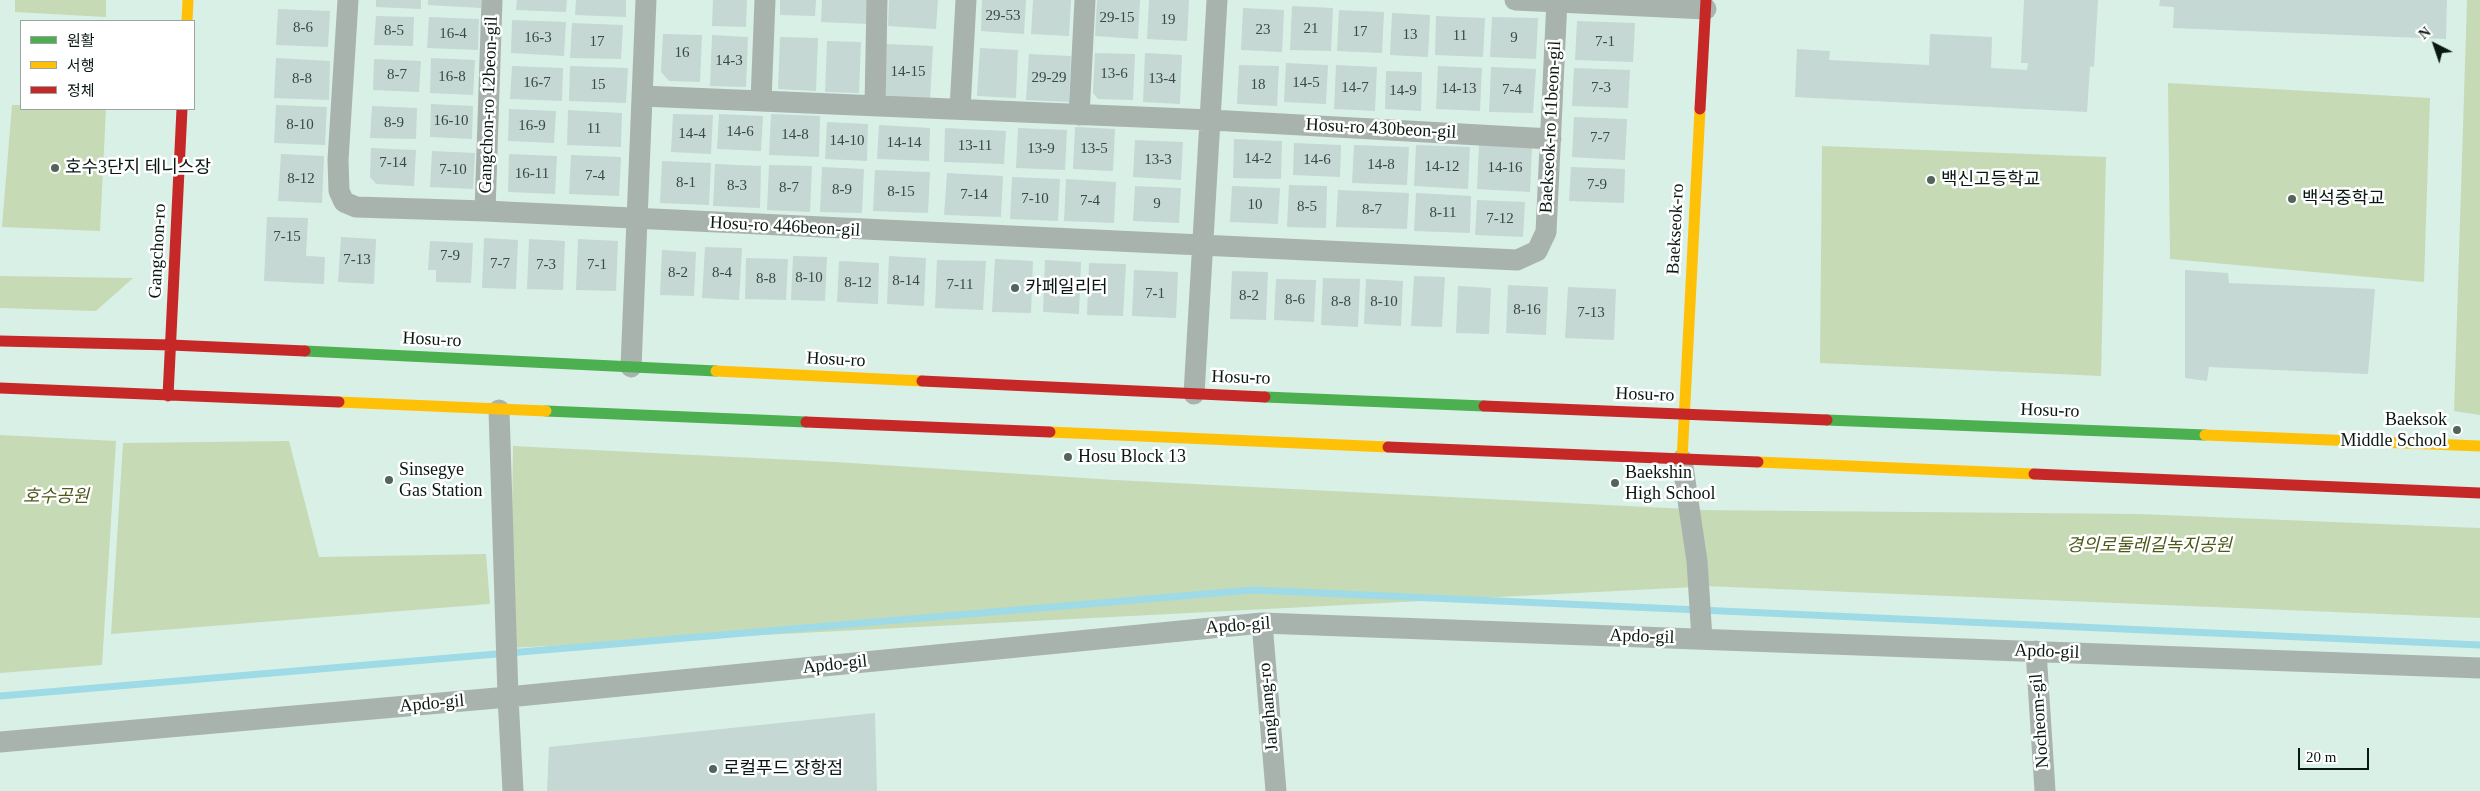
<!DOCTYPE html>
<html>
<head>
<meta charset="utf-8">
<style>
  body { margin:0 }
  #map { position:relative; width:2480px; height:791px; overflow:hidden; background:#d9f0e7; font-family:"Times New Roman","Noto Sans KR",serif }
  canvas { display:block }
  .legend { position:absolute; left:20px; top:20px; width:175px; height:90px; box-sizing:border-box; background:#fff; border:1px solid #9da3a0; margin:0; padding:6px 9px; list-style:none; font-size:15px; color:#091812 }
  .legend li { display:flex; align-items:center; gap:10px; height:25px }
  .legend b { width:25px; border:1px solid #9da3a0 }
  .north { position:absolute; left:2410px; top:20px; width:50px; height:50px; -webkit-text-stroke:4px #fff; paint-order:stroke; rotate:319deg; font-size:14px; font-weight:700; line-height:20px; text-align:center; color:#091812 }
  .north::after { content:''; display:block; margin:auto; width:18px; height:22px; background:#091812; clip-path:polygon(50% 0,100% 100%,50% 72%,0 100%) }
  .scale { position:absolute; left:2298px; top:748px; width:71px; height:22px; box-sizing:border-box; border:2px solid #091812; border-top:0; padding-left:6px; font-size:15px; line-height:18px; white-space:nowrap; color:#091812; -webkit-text-stroke:4px #fff; paint-order:stroke }
</style>
</head>
<body>
<div id="map">
<canvas width="2480" height="791"></canvas>
<ul class="legend">
<li><b style="height:6px;background:#4caf50"></b>원활</li>
<li><b style="height:6px;background:#ffc107"></b>서행</li>
<li><b style="height:6px;background:#c62828"></b>정체</li>
</ul>
<div class="north">N</div>
<div class="scale">20 m</div>
</div>
<script>
const g = document.querySelector('canvas').getContext('2d');
g.lineJoin = 'round';
function fillPath(path, color) {
  g.fillStyle = color;
  g.fill(path, 'evenodd');
}
function shape(rows) {
  const path = new Path2D();
  for (const r of rows) {
    path.moveTo(r[0], r[1]);
    for (let i = 2; i < r.length; i += 2) path.lineTo(r[i], r[i + 1]);
  }
  return path;
}
function strokePath(path, color, width, dash) {
  g.strokeStyle = color;
  g.lineWidth = width;
  g.lineCap = dash ? 'butt' : 'round';
  g.setLineDash(dash || []);
  g.stroke(path);
}
function label(font, color, halo, rows, align = 'center') {
  g.font = font + ' "Times New Roman","Noto Sans KR",serif';
  g.lineWidth = 5;
  g.setLineDash([]);
  g.textBaseline = 'middle';
  g.strokeStyle = halo;
  g.fillStyle = color;
  for (const [text, x, y, turn = 0] of rows) {
    g.save();
    g.translate(x, y);
    g.rotate((+turn || 0) * Math.PI / 180);
    g.textAlign = isNaN(turn) ? turn : align;
    if (halo) g.strokeText(text, 0, 0);
    g.fillText(text, 0, 0);
    g.restore();
  }
}
fillPath(shape([
  [15,0,106,0,106,17,15,12],
  [2467,0,2480,0,2480,415,2454,411],
  [2168,83,2430,98,2424,282,2170,259],
  [12,105,21,105,21,109,106,109,100,231,2,227],
  [1822,146,2106,157,2101,376,1820,363],
  [0,276,133,278,96,311,0,308],
  [0,435,116,441,102,665,0,673],
  [289,441,319,557,486,554,490,604,111,634,123,443],
  [513,446,835,462,1115,480,1686,509,1694,587,510,648],
  [1697,510,2139,514,2480,528,2480,618,1704,586]
]), '#c7dab6');
strokePath(shape([
  [0,696,1253,590,2480,645]
]), '#9edbe7', 7);
fillPath(shape([
  [376,0,421,0,421,9,376,7],
  [428,0,481,0,481,8,428,5],
  [517,0,567,0,566,12,516,10],
  [576,0,626,0,626,17,575,15],
  [713,0,747,0,746,27,712,26],
  [780,0,816,0,815,16,780,15],
  [822,0,869,0,868,24,821,22],
  [889,0,938,0,936,29,888,26],
  [982,0,1026,0,1024,34,981,31],
  [1033,0,1071,0,1069,36,1031,34],
  [1097,0,1140,0,1138,39,1095,36],
  [1149,0,1189,0,1187,41,1147,39],
  [2024,0,2098,0,2094,67,2090,66,2087,112,1795,97,1797,49,1830,51,1829,60,1929,65,1930,34,1992,37,1991,68,2027,70,2028,63,2021,63],
  [2160,0,2447,0,2446,39,2173,28,2174,7,2159,6],
  [1292,6,1333,8,1331,51,1290,50],
  [1243,8,1284,10,1282,52,1241,50],
  [278,9,330,11,328,47,276,45],
  [1339,10,1384,12,1382,53,1337,51],
  [1392,13,1430,15,1428,57,1390,55],
  [376,16,414,17,413,46,374,45],
  [1436,16,1485,18,1483,57,1435,55],
  [429,17,479,19,478,50,427,48],
  [1492,17,1538,18,1536,59,1490,57],
  [512,20,566,22,564,56,511,53],
  [1577,21,1635,23,1633,62,1575,60],
  [572,23,623,25,621,59,570,58],
  [663,34,702,35,700,82,669,81,661,72],
  [712,35,748,37,746,87,710,86],
  [780,37,818,38,816,91,778,89],
  [827,41,861,42,859,93,825,92],
  [886,44,933,46,930,100,884,98],
  [980,48,1018,50,1016,98,977,96],
  [1095,53,1135,54,1133,100,1098,99,1093,93],
  [1145,53,1182,55,1180,104,1143,102],
  [1029,54,1071,56,1069,102,1026,100],
  [276,58,330,61,329,100,274,98],
  [431,58,475,60,473,95,430,93],
  [374,59,421,61,419,92,373,90],
  [1286,63,1328,65,1326,104,1284,102],
  [1239,65,1279,66,1277,106,1237,104],
  [1336,65,1377,67,1375,111,1334,109],
  [512,66,563,68,562,101,510,99],
  [570,66,628,68,626,103,569,101],
  [1438,66,1482,68,1480,111,1436,109],
  [1491,67,1536,69,1533,113,1489,112],
  [1574,68,1630,70,1628,108,1572,106],
  [1386,71,1422,72,1421,111,1385,109],
  [431,104,473,106,472,139,430,137],
  [276,105,327,107,325,145,274,143],
  [372,106,417,108,416,139,370,138],
  [509,109,556,111,554,143,508,141],
  [568,110,622,113,621,147,567,145],
  [673,114,713,115,711,154,671,152],
  [719,114,763,116,761,151,717,149],
  [771,114,820,116,819,157,769,155],
  [1574,117,1627,119,1625,160,1572,157],
  [827,122,868,124,867,161,825,159],
  [879,125,930,128,929,161,877,159],
  [1075,127,1115,129,1113,171,1073,169],
  [945,128,1006,131,1004,164,944,162],
  [1018,128,1067,130,1065,170,1016,168],
  [1234,139,1282,141,1281,179,1233,178],
  [1135,140,1183,142,1181,180,1133,177],
  [1294,143,1341,145,1340,177,1293,175],
  [1354,145,1409,147,1407,185,1352,183],
  [1416,145,1470,147,1468,189,1414,186],
  [1479,145,1532,147,1530,192,1477,189],
  [371,148,416,150,414,186,376,184,370,177],
  [432,151,475,153,473,189,430,187],
  [281,154,324,156,322,203,278,201],
  [509,154,557,156,555,194,508,192],
  [571,155,621,157,619,196,569,194],
  [662,161,711,163,709,205,660,203],
  [715,164,761,166,760,208,713,206],
  [769,165,812,166,810,212,767,210],
  [822,167,864,169,862,213,820,212],
  [1571,167,1625,169,1624,203,1569,201],
  [875,170,930,172,928,213,873,211],
  [947,173,1003,176,1001,217,944,215],
  [1012,177,1060,179,1058,221,1010,219],
  [1066,179,1116,182,1114,223,1064,221],
  [1289,185,1327,186,1326,228,1287,227],
  [1135,186,1181,188,1179,223,1133,221],
  [1232,186,1280,188,1278,224,1230,222],
  [1338,190,1409,193,1407,229,1336,227],
  [1416,193,1471,196,1470,233,1414,231],
  [1477,200,1525,202,1523,237,1475,235],
  [267,217,308,218,306,256,325,257,324,284,264,281],
  [341,237,376,239,374,284,338,282],
  [484,238,518,240,516,289,482,288],
  [529,239,565,241,563,290,527,289],
  [578,239,618,241,616,291,576,290],
  [430,241,473,243,471,283,436,282,436,270,428,270],
  [705,247,742,248,739,300,702,298],
  [662,250,696,252,694,296,660,295],
  [793,256,827,257,825,301,791,300],
  [889,256,926,258,924,306,887,304],
  [746,258,788,259,786,300,745,299],
  [995,259,1033,261,1031,313,992,312],
  [937,260,986,261,983,310,935,308],
  [1045,260,1081,262,1079,314,1043,312],
  [839,261,879,263,878,304,837,302],
  [1089,263,1126,264,1123,316,1087,315],
  [1134,270,1178,272,1176,318,1132,316],
  [2185,270,2228,273,2229,283,2375,289,2368,374,2209,367,2207,381,2185,378],
  [1232,271,1268,272,1266,320,1230,319],
  [1414,276,1445,277,1442,327,1411,326],
  [1323,278,1360,279,1358,327,1321,325],
  [1276,279,1316,280,1314,322,1274,320],
  [1366,279,1403,281,1401,326,1364,324],
  [1508,285,1548,287,1546,335,1506,333],
  [1458,286,1491,288,1489,334,1456,333],
  [1568,287,1616,289,1614,340,1565,338],
  [875,713,877,791,547,791,549,747]
]), '#c5d8d4');
strokePath(shape([
  [348,0,338,160,339,191,344,202,356,207,485,211,1517,260,1537,251,1546,232,1557,0],
  [1515,0,1706,9],
  [642,96,1211,120,1551,139],
  [761,101,765,0],
  [875,105,877,0],
  [960,109,966,0],
  [1079,115,1085,0],
  [485,211,492,0],
  [631,367,646,0],
  [1194,394,1217,0],
  [499,410,508,697,513,791],
  [1682,460,1697,561,1702,639],
  [1262,623,1276,791],
  [2036,651,2045,791],
  [0,742,508,697,1262,623,2480,668]
]), '#a9b3ad', 21);
strokePath(shape([
  [305,351,716,371],
  [1265,397,1484,406],
  [546,411,806,422],
  [1827,420,2205,435]
]), '#4caf50', 11);
strokePath(shape([
  [187,21,188,0],
  [716,371,922,381],
  [339,402,546,411],
  [1050,432,1388,447],
  [2205,435,2480,446],
  [1682,460,1700,109],
  [1758,462,2034,474]
]), '#ffc107', 11);
strokePath(shape([
  [1700,109,1706,0],
  [0,341,171,345,305,351],
  [922,381,1265,397],
  [0,388,339,402],
  [168,396,182,109],
  [1484,406,1827,420],
  [806,422,1050,432],
  [1388,447,1758,462],
  [2034,474,2480,493]
]), '#c62828', 11);
for (const [x, y, r, color] of [
  [55,168,5,"#52645d"],
  [1931,180,5,"#52645d"],
  [2292,199,5,"#52645d"],
  [1015,288,5,"#52645d"],
  [2457,430,5,"#52645d"],
  [1068,457,5,"#52645d"],
  [389,480,5,"#52645d"],
  [1615,483,5,"#52645d"],
  [713,769,5,"#52645d"]
]) {
  const dot = new Path2D();
  dot.arc(x, y, r, 0, 2 * Math.PI);
  g.fillStyle = color;
  g.fill(dot);
  strokePath(dot, '#fff', 2);
}
label('15px', '#394944', null, [
  ["29-53",1003,16],
  ["29-15",1117,18],
  ["19",1168,20],
  ["8-6",303,28],
  ["21",1311,29],
  ["23",1263,30],
  ["8-5",394,31],
  ["17",1360,32],
  ["16-4",453,34],
  ["13",1410,35],
  ["11",1460,36],
  ["16-3",538,38],
  ["9",1514,38],
  ["17",597,42],
  ["7-1",1605,42],
  ["16",682,53],
  ["14-3",729,61],
  ["14-15",908,72],
  ["13-6",1114,74],
  ["8-7",397,75],
  ["16-8",452,77],
  ["29-29",1049,78],
  ["8-8",302,79],
  ["13-4",1162,79],
  ["16-7",537,83],
  ["14-5",1306,83],
  ["15",598,85],
  ["18",1258,85],
  ["14-7",1355,88],
  ["7-3",1601,88],
  ["14-13",1459,89],
  ["7-4",1512,90],
  ["14-9",1403,91],
  ["16-10",451,121],
  ["8-9",394,123],
  ["8-10",300,125],
  ["16-9",532,126],
  ["11",594,129],
  ["14-6",740,132],
  ["14-4",692,134],
  ["14-8",795,135],
  ["7-7",1600,138],
  ["14-10",847,141],
  ["14-14",904,143],
  ["13-11",975,146],
  ["13-9",1041,149],
  ["13-5",1094,149],
  ["14-2",1258,159],
  ["13-3",1158,160],
  ["14-6",1317,160],
  ["7-14",393,163],
  ["14-8",1381,165],
  ["14-12",1442,167],
  ["14-16",1505,168],
  ["7-10",453,170],
  ["16-11",532,174],
  ["7-4",595,176],
  ["8-12",301,179],
  ["8-1",686,183],
  ["7-9",1597,185],
  ["8-3",737,186],
  ["8-7",789,188],
  ["8-9",842,190],
  ["8-15",901,192],
  ["7-14",974,195],
  ["7-10",1035,199],
  ["7-4",1090,201],
  ["9",1157,204],
  ["10",1255,205],
  ["8-5",1307,207],
  ["8-7",1372,210],
  ["8-11",1443,213],
  ["7-12",1500,219],
  ["7-15",287,237],
  ["7-9",450,256],
  ["7-13",357,260],
  ["7-7",500,264],
  ["7-3",546,265],
  ["7-1",597,265],
  ["8-2",678,273],
  ["8-4",722,273],
  ["8-10",809,278],
  ["8-8",766,279],
  ["8-14",906,281],
  ["8-12",858,283],
  ["7-11",960,285],
  ["7-1",1155,294],
  ["8-2",1249,296],
  ["8-6",1295,300],
  ["8-8",1341,302],
  ["8-10",1384,302],
  ["8-16",1527,310],
  ["7-13",1591,313]
]);
label('18px', '#091812', '#fff', [
  ["Gangchon-ro 12beon-gil",489,105,-88],
  ["Baekseok-ro 11beon-gil",1551,127,-87],
  ["Hosu-ro 430beon-gil",1381,129,3],
  ["Hosu-ro 446beon-gil",785,227,3],
  ["Baekseok-ro",1676,229,-87],
  ["Gangchon-ro",158,251,-87],
  ["Hosu-ro",432,340,3],
  ["Hosu-ro",836,360,3],
  ["Hosu-ro",1241,378,2],
  ["Hosu-ro",1645,395,2],
  ["Hosu-ro",2050,411,2],
  ["Apdo-gil",1238,626,-4],
  ["Apdo-gil",1642,637,2],
  ["Apdo-gil",2047,652,2],
  ["Apdo-gil",835,665,-6],
  ["Apdo-gil",432,704,-5],
  ["Janghang-ro",1269,707,-95],
  ["Nocheom-gil",2040,721,-94]
]);
label('18px', '#091812', '#fff', [
  ["호수3단지 테니스장",65,168],
  ["백신고등학교",1941,180],
  ["백석중학교",2302,199],
  ["카페일리터",1025,288],
  ["Baeksok",2447,420,"right"],
  ["Middle School",2447,441,"right"],
  ["Hosu Block 13",1078,457],
  ["Sinsegye",399,470],
  ["Gas Station",399,491],
  ["Baekshin",1625,473],
  ["High School",1625,494],
  ["로컬푸드 장항점",723,769]
], 'left');
label('italic 18px', '#4c5a19', '#fff', [
  ["호수공원",56,497],
  ["경의로둘레길녹지공원",2149,546]
]);
</script>
</body>
</html>
